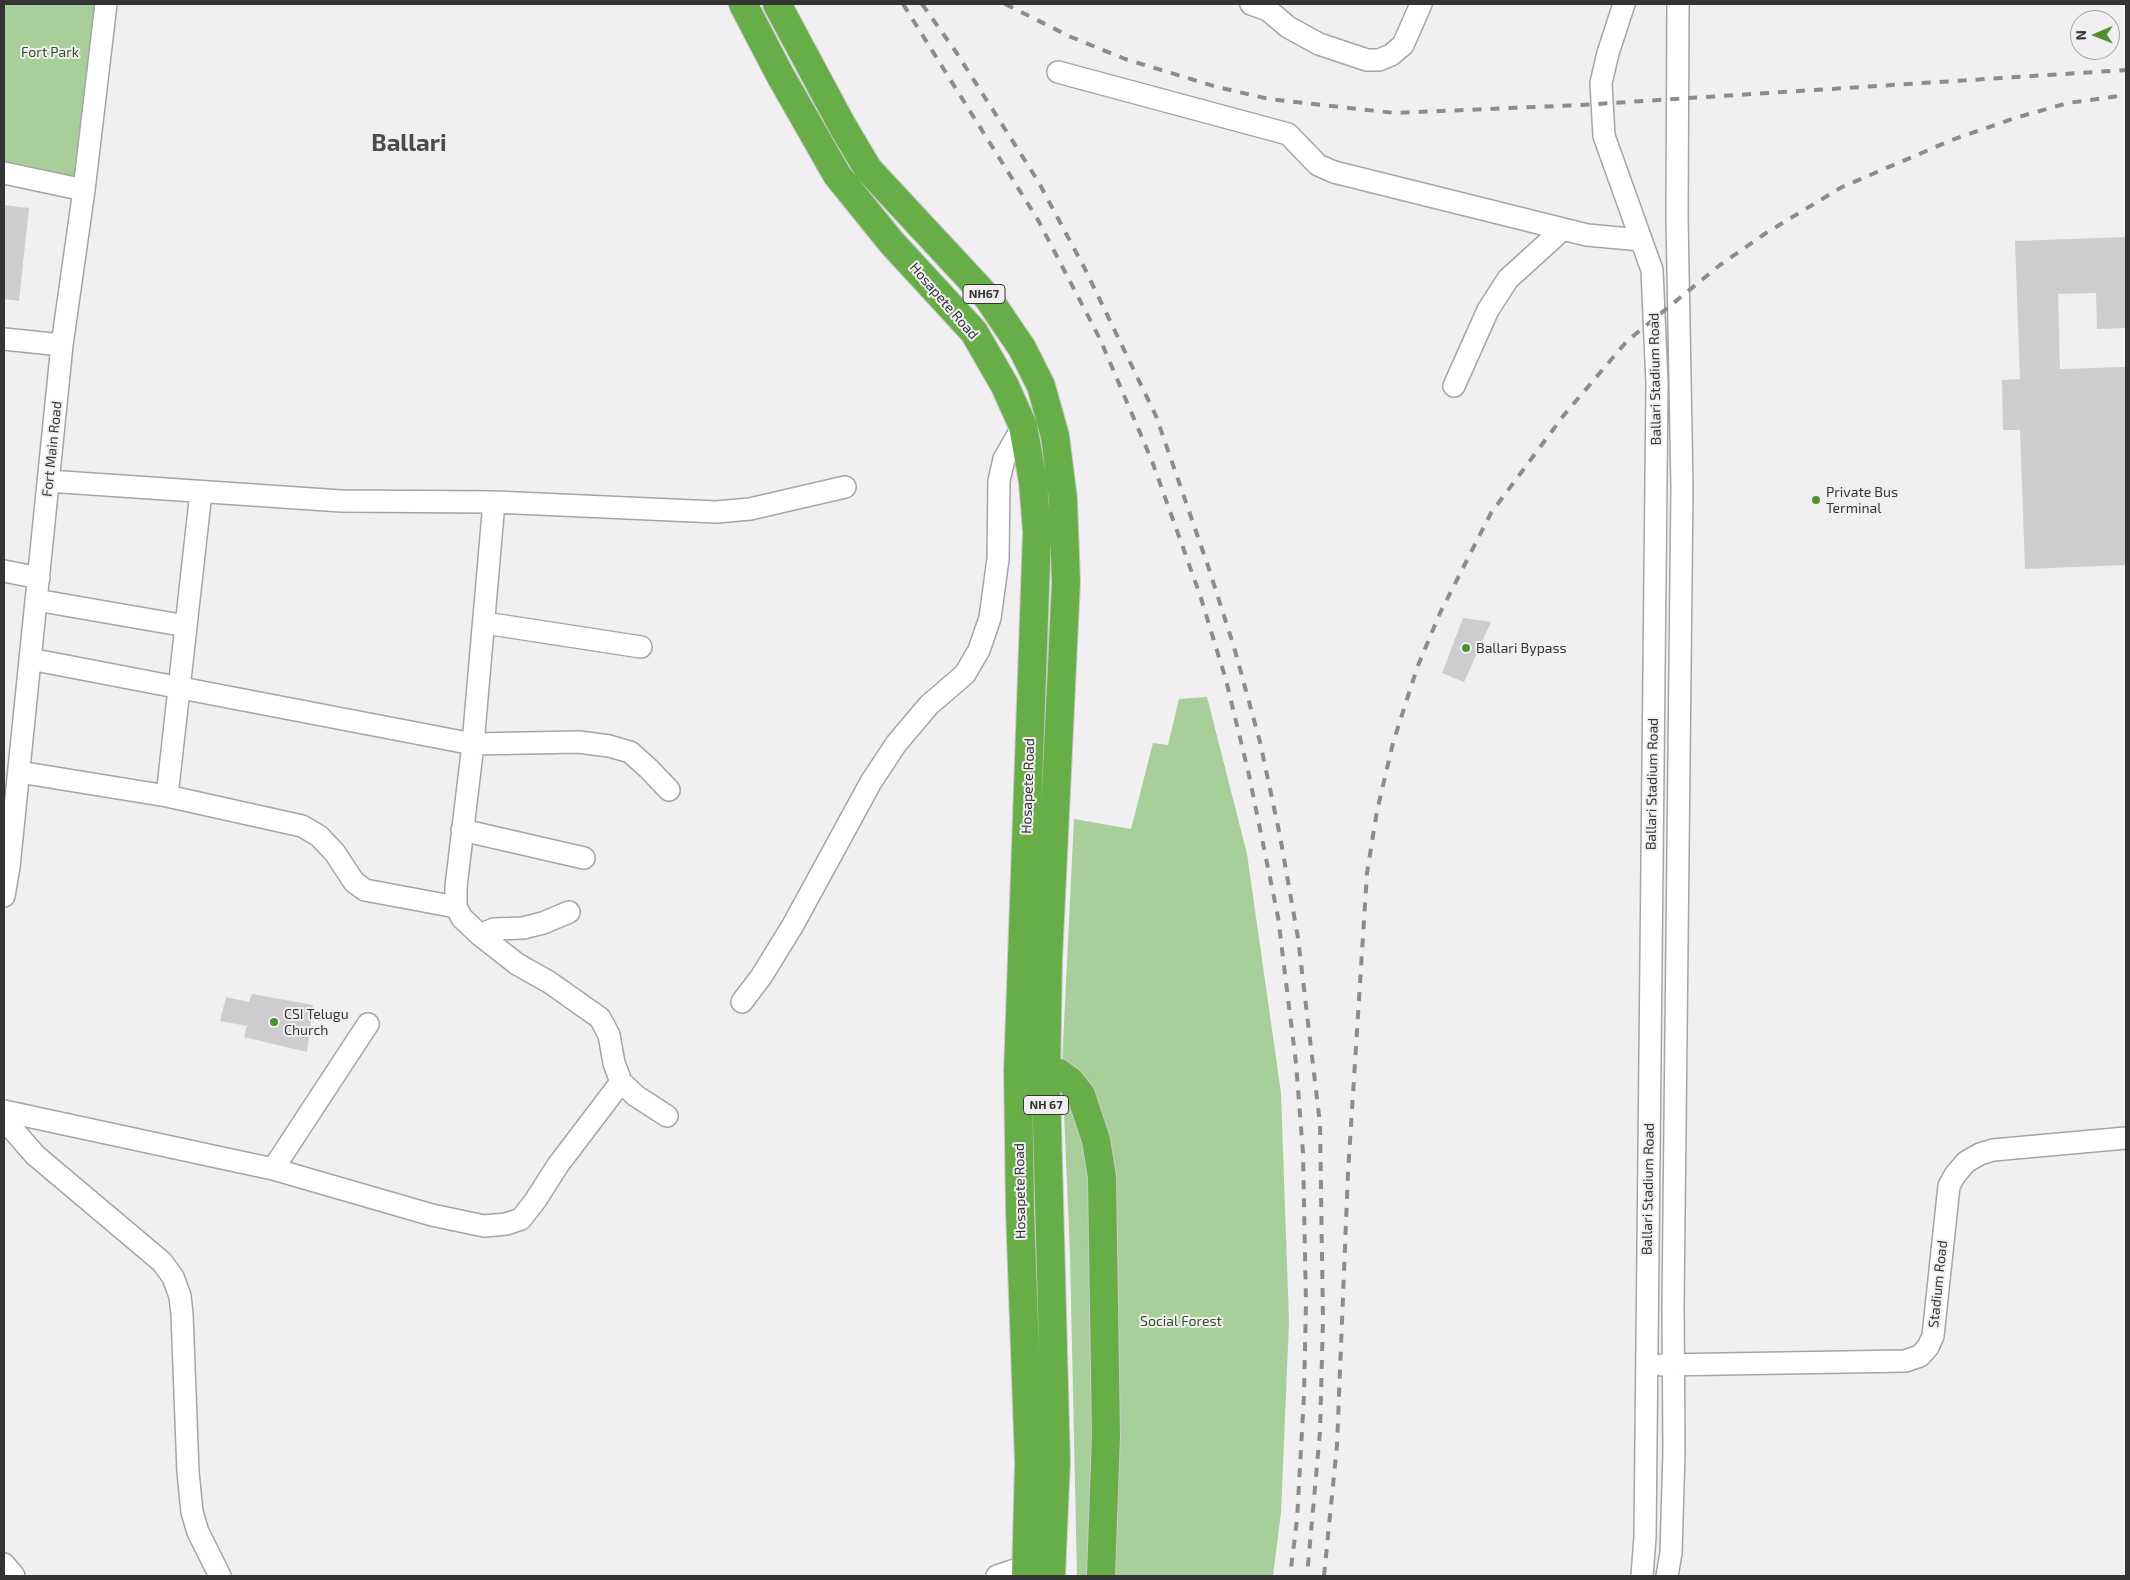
<!DOCTYPE html>
<html>
<head>
<meta charset="utf-8">
<style>
  body { margin:0 }
  #map { position:relative; width:2130px; height:1580px; overflow:hidden; background:#f1eff1; font-family:"Exo 2",sans-serif }
  canvas { display:block }
  .frame { position:absolute; inset:0; border:5px solid #353435; pointer-events:none }
  .north { position:absolute; left:2070px; top:10px; width:50px; height:50px; box-sizing:border-box; background:#f1eff1; border:1px solid #a6a4a6; border-radius:50%; rotate:269deg; font-size:14px; font-weight:700; line-height:20px; text-align:center; color:#353435 }
  .north::after { content:''; display:block; margin:auto; width:18px; height:22px; background:#509031; clip-path:polygon(50% 0,100% 100%,50% 72%,0 100%) }
</style>
</head>
<body>
<div id="map">
<canvas width="2130" height="1580"></canvas>
<div class="frame"></div>
<div class="north">N</div>
</div>
<script>
const g = document.querySelector('canvas').getContext('2d');
g.lineJoin = 'round';
function fillPath(path, color) {
  g.fillStyle = color;
  g.fill(path, 'evenodd');
}
function shape(rows) {
  const path = new Path2D();
  for (const r of rows) {
    path.moveTo(r[0], r[1]);
    for (let i = 2; i < r.length; i += 2) path.lineTo(r[i], r[i + 1]);
  }
  return path;
}
function strokePath(path, color, width, dash) {
  g.strokeStyle = color;
  g.lineWidth = width;
  g.lineCap = dash ? 'butt' : 'round';
  g.setLineDash(dash || []);
  g.stroke(path);
}
function label(font, color, halo, rows, align = 'center') {
  g.font = font + ' "Exo 2",sans-serif';
  g.lineWidth = 4;
  g.setLineDash([]);
  g.textBaseline = 'middle';
  g.strokeStyle = halo;
  g.fillStyle = color;
  for (const [text, x, y, turn = 0] of rows) {
    g.save();
    g.translate(x, y);
    g.rotate((+turn || 0) * Math.PI / 180);
    g.textAlign = isNaN(turn) ? turn : align;
    if (halo) g.strokeText(text, 0, 0);
    g.fillText(text, 0, 0);
    g.restore();
  }
}
fillPath(shape([
  [4,4,103,4,79,182,4,168],
  [1207,697,1247,854,1281,1093,1289,1322,1281,1513,1273,1576,1077,1576,1070,1254,1062,1065,1074,819,1131,829,1153,743,1168,745,1179,699]
]), '#a8ce99');
fillPath(shape([
  [4,205,29,208,19,301,4,299],
  [2126,237,2126,328,2097,329,2096,293,2058,294,2060,369,2126,367,2126,565,2025,569,2020,430,2003,430,2002,380,2020,379,2015,241],
  [1463,618,1491,622,1464,682,1442,673],
  [252,994,313,1005,307,1052,244,1037,247,1026,220,1021,226,997,249,1002]
]), '#cfcccf');
const minor = shape([
  [1251,4,1268,10,1288,27,1319,44,1367,60,1379,60,1391,55,1403,45,1421,4],
  [1624,4,1608,53,1601,83,1604,136,1652,270,1657,384,1645,1537,1642,1576],
  [1058,72,1288,134,1318,165,1334,172,1587,235,1641,240],
  [4,173,84,190],
  [4,339,62,345],
  [1454,386,1488,310,1508,279,1563,229],
  [48,481,341,501,494,502,716,512,750,509,845,487],
  [494,502,473,744,456,887,456,907,462,918,480,935,517,964,549,982,600,1018,609,1035,614,1063,621,1082,636,1096,667,1116],
  [4,571,39,578],
  [36,600,186,626],
  [485,623,641,647],
  [30,659,473,744,579,742,609,746,630,752,649,769,669,790],
  [19,772,167,796,302,826,319,836,335,853,354,882,365,890,456,907],
  [167,796,201,492],
  [462,830,584,858],
  [4,896,9,867,62,345,84,190,106,4],
  [480,935,494,929,523,928,543,923,569,912],
  [742,1002,761,977,793,925,871,782,896,744,929,705,965,674,979,650,990,618,998,559,999,481,1004,459,1023,426],
  [4,1111,273,1169,432,1215,484,1226,506,1224,521,1219,535,1201,558,1165,621,1082],
  [4,1113,8,1124,35,1155,162,1262,173,1277,180,1296,182,1314,188,1472,192,1512,198,1532,220,1576],
  [273,1169,368,1024],
  [1662,1365,1905,1361,1920,1356,1928,1347,1933,1336,1949,1186,1955,1175,1966,1162,1980,1154,1993,1150,2126,1138],
  [4,1564,14,1576],
  [997,1576,1027,1566],
  [1667,1576,1671,1553,1674,1452,1673,1306,1682,487,1677,217,1678,4]
]);
const highway = shape([
  [743,4,780,75,837,175,892,243,974,332,1005,386,1023,426,1033,482,1037,532,1018,1071,1020,1212,1029,1463,1026,1576],
  [777,4,843,127,868,169,988,298,1022,348,1041,386,1055,436,1063,499,1066,582,1048,961,1046,1085,1056,1462,1051,1576],
  [1029,1071,1059,1073,1070,1081,1081,1095,1096,1140,1102,1177,1106,1435,1101,1576]
]);
strokePath(minor, '#a6a4a6', 24);
strokePath(highway, '#cacaca', 30);
strokePath(minor, '#fff', 21);
strokePath(highway, '#68ae48', 28);
strokePath(shape([
  [903,4,1038,220,1100,339,1152,461,1200,595,1226,680,1249,775,1278,917,1296,1063,1303,1153,1306,1303,1304,1395,1297,1520,1290,1576],
  [922,4,956,52,1038,181,1085,269,1156,416,1208,566,1234,647,1260,742,1280,836,1298,938,1320,1124,1323,1319,1320,1432,1307,1576],
  [1005,4,1071,37,1125,59,1217,87,1269,99,1395,113,1581,105,2126,70],
  [1324,1576,1337,1445,1348,1173,1367,873,1377,811,1393,743,1417,668,1440,613,1491,513,1564,415,1627,341,1720,265,1766,233,1842,187,1952,140,2015,118,2068,103,2126,95]
]), '#8d8c8d', 4, [9, 9]);
for (const [x, y, r, color] of [
  [1816,500,5,"#509031"],
  [1466,648,5,"#509031"],
  [274,1022,5,"#509031"]
]) {
  const dot = new Path2D();
  dot.arc(x, y, r, 0, 2 * Math.PI);
  g.fillStyle = color;
  g.fill(dot);
  strokePath(dot, '#f1eff1', 2);
}
for (const [x, y, w] of [
  [984,294,42],
  [1046,1105,45]
]) {
  const box = new Path2D();
  box.roundRect(x - w / 2, y - 9.5, w, 19, 4);
  g.fillStyle = '#f1eff1';
  g.fill(box);
  strokePath(box, '#353435', 1);
}
label('bold 12px', '#353435', null, [
  ["NH67",984,294],
  ["NH 67",1046,1105]
]);
label('14px', '#2c5517', '#f1eff1', [
  ["Fort Park",50,52],
  ["Social Forest",1181,1321]
]);
label('14px', '#353435', '#f1eff1', [
  ["Hosapete Road",944,301,49],
  ["Ballari Stadium Road",1655,379,-91],
  ["Fort Main Road",52,449,-84],
  ["Ballari Stadium Road",1652,784,-89],
  ["Hosapete Road",1028,786,-88],
  ["Ballari Stadium Road",1648,1189,-89],
  ["Hosapete Road",1020,1191,-91],
  ["Stadium Road",1938,1284,-84]
]);
label('14px', '#353435', '#f1eff1', [
  ["Private Bus",1826,492],
  ["Terminal",1826,508],
  ["Ballari Bypass",1476,648],
  ["CSI Telugu",284,1014],
  ["Church",284,1030]
], 'left');
label('bold 24px', '#4c4a4d', '#f1eff1', [
  ["Ballari",409,143]
]);
</script>
</body>
</html>
